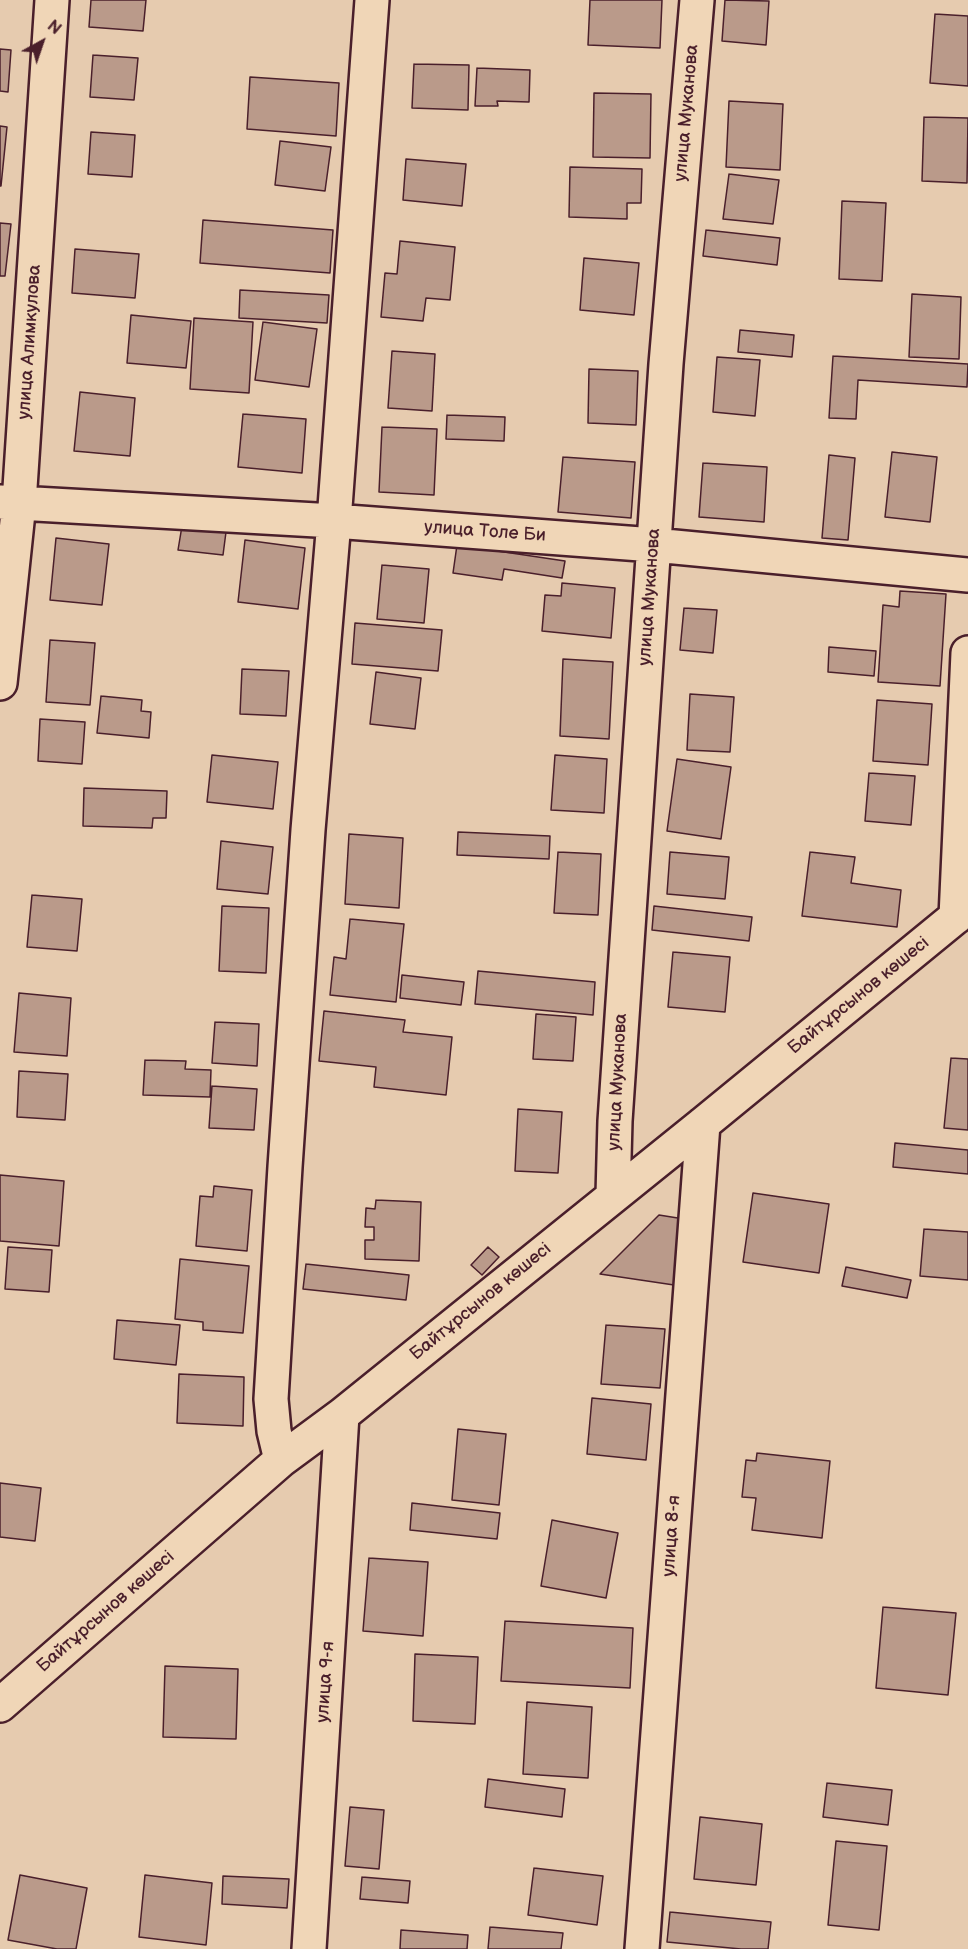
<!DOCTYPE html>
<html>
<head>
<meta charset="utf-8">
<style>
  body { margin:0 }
  #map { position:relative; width:968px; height:1949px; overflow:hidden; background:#e6cbaf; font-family:"Balsamiq Sans",sans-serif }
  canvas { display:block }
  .north { position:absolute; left:12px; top:12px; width:60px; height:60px; -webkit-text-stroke:4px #f0d6b7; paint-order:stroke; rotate:40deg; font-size:16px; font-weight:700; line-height:24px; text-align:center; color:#4a1f2b }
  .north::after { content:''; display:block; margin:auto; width:21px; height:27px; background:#4a1f2b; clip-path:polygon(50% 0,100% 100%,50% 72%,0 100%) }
</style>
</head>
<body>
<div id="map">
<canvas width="968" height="1949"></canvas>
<div class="north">N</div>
</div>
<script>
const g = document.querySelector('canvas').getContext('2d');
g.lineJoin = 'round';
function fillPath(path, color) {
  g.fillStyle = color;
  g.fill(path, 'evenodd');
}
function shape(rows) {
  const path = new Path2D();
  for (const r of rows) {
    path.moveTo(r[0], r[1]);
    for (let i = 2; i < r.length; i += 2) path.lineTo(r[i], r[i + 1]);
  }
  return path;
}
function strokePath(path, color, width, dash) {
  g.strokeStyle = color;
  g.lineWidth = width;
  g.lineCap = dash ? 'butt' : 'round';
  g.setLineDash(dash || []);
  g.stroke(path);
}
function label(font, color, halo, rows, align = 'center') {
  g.font = font + ' "Balsamiq Sans",sans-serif';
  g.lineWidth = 4.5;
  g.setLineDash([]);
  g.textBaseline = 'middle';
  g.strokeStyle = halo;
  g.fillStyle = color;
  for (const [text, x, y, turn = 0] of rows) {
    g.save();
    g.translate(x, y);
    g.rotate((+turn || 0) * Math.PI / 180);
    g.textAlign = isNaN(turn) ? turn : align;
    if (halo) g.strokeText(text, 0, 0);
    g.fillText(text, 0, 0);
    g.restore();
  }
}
const building = shape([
  [91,0,146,0,143,31,89,27,91,0],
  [590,0,662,0,660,48,588,45,590,0],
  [725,0,769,1,766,45,722,41,725,0],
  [935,14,968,16,968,86,930,83,935,14],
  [0,49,11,50,8,92,0,91,0,49],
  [93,55,138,58,134,100,90,97,93,55],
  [414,64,469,65,468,110,412,108,414,64],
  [477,68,530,70,529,102,497,101,498,106,475,106,477,68],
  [250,77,339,83,336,136,247,129,250,77],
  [594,93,651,94,650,158,593,157,594,93],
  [729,101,783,104,780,170,726,167,729,101],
  [924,117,968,118,967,183,922,181,924,117],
  [0,126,7,127,1,186,0,186,0,126],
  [91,132,135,135,132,177,88,174,91,132],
  [280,141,331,147,325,191,275,185,280,141],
  [406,159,466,164,462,206,403,200,406,159],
  [570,167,642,169,641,203,627,203,627,219,569,217,570,167],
  [729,174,779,180,773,224,723,219,729,174],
  [842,201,886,203,882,281,839,279,842,201],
  [203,220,333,230,330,273,200,263,203,220],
  [0,223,11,224,5,276,0,276,0,223],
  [706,230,780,238,777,265,703,256,706,230],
  [400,241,455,247,450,300,426,298,423,321,381,317,385,273,397,274,400,241],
  [75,249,139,254,135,298,72,293,75,249],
  [584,258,639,263,634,315,580,310,584,258],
  [240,290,329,295,327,323,239,318,240,290],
  [912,294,961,297,959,359,909,357,912,294],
  [131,315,191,321,186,368,127,363,131,315],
  [194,318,253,322,249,393,190,389,194,318],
  [263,322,317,329,309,387,255,380,263,322],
  [740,330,794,335,792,357,738,352,740,330],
  [392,351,435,354,432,411,388,408,392,351],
  [833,356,968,364,967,387,858,380,856,419,829,418,833,356],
  [717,357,760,360,755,416,713,412,717,357],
  [589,369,638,371,636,425,588,423,589,369],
  [80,392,135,398,130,456,74,451,80,392],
  [243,414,306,419,302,473,238,467,243,414],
  [447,415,505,417,504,441,446,439,447,415],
  [382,427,437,429,434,495,379,492,382,427],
  [892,452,937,457,930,522,885,517,892,452],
  [829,455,855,458,848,540,822,538,829,455],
  [563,457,635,462,631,518,558,512,563,457],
  [703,463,767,467,764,522,699,517,703,463],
  [182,526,226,532,223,555,178,550,182,526],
  [56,538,109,544,102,605,50,600,56,538],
  [245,540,305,548,298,609,238,602,245,540],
  [457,545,565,561,562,578,504,569,502,580,453,573,457,545],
  [382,565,429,569,424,623,377,619,382,565],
  [562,583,615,588,611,638,542,631,545,595,561,596,562,583],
  [900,591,946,594,940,686,878,682,883,605,899,607,900,591],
  [684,608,717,610,713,653,680,650,684,608],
  [355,623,442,630,438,671,352,664,355,623],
  [50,640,95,643,90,705,46,702,50,640],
  [829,647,876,651,874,676,828,672,829,647],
  [563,659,613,662,609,739,560,736,563,659],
  [242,669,289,671,286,716,240,714,242,669],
  [376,672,421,678,415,729,370,724,376,672],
  [690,694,734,697,730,752,687,750,690,694],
  [101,696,142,700,141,711,151,712,149,738,97,733,101,696],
  [877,700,932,704,928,765,873,761,877,700],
  [40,719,85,722,82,764,38,761,40,719],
  [212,755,278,762,273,809,207,802,212,755],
  [555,755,607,759,604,813,551,810,555,755],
  [677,759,731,767,721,839,667,831,677,759],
  [869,773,915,776,911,825,865,821,869,773],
  [84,788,167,791,166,818,153,818,152,828,83,826,84,788],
  [458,832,550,836,549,859,457,855,458,832],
  [349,834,403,838,399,908,345,904,349,834],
  [221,841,273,847,268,894,217,889,221,841],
  [558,852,601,854,598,915,554,913,558,852],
  [670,852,729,857,725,899,667,894,670,852],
  [810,852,855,857,851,883,901,890,897,927,802,916,810,852],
  [32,895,82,899,77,951,27,947,32,895],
  [222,906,269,908,266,973,219,971,222,906],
  [654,906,752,917,749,941,652,930,654,906],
  [350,919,404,924,396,1002,330,995,334,957,346,959,350,919],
  [673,952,730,957,725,1012,668,1007,673,952],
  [478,971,595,982,593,1015,475,1004,478,971],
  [402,975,464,982,461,1005,400,998,402,975],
  [19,993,71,998,67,1056,14,1052,19,993],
  [324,1011,405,1020,403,1032,452,1037,446,1095,374,1087,376,1067,319,1061,324,1011],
  [536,1014,576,1017,573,1061,533,1059,536,1014],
  [215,1022,259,1024,257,1066,212,1063,215,1022],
  [951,1058,968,1059,968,1130,944,1128,951,1058],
  [145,1060,186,1061,185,1069,211,1070,210,1097,143,1095,145,1060],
  [19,1071,68,1074,65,1120,17,1117,19,1071],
  [212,1086,257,1089,254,1130,209,1128,212,1086],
  [518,1109,562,1112,558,1173,515,1171,518,1109],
  [895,1143,968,1150,968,1174,893,1167,895,1143],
  [0,1175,64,1181,59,1246,0,1241,0,1175],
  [214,1186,252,1190,247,1251,196,1246,200,1196,213,1197,214,1186],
  [753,1193,829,1204,819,1273,743,1262,753,1193],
  [376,1200,421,1202,419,1261,365,1259,365,1240,374,1240,374,1227,365,1227,366,1208,375,1209,376,1200],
  [659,1215,684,1219,674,1285,600,1274,659,1215],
  [924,1229,968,1232,968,1280,920,1276,924,1229],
  [8,1247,52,1250,49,1292,5,1289,8,1247],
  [488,1247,499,1257,482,1275,471,1265,488,1247],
  [180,1259,249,1266,243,1333,203,1330,203,1322,175,1319,180,1259],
  [306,1264,409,1275,406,1300,303,1289,306,1264],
  [846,1267,911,1280,907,1298,842,1286,846,1267],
  [117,1320,180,1325,176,1365,114,1359,117,1320],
  [606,1325,665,1329,660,1388,601,1384,606,1325],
  [179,1374,244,1377,243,1426,177,1423,179,1374],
  [592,1398,651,1404,646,1460,587,1454,592,1398],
  [458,1429,506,1434,499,1505,452,1500,458,1429],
  [757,1453,830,1461,822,1538,752,1530,756,1498,742,1497,746,1460,756,1461,757,1453],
  [0,1483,41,1488,35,1541,0,1537,0,1483],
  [412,1503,500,1513,497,1539,410,1530,412,1503],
  [552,1520,618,1533,606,1598,541,1586,552,1520],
  [369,1558,428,1562,423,1636,363,1631,369,1558],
  [883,1607,956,1613,948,1695,876,1688,883,1607],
  [505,1621,633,1628,630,1688,501,1681,505,1621],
  [415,1654,478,1657,475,1724,413,1721,415,1654],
  [165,1666,238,1669,236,1739,163,1737,165,1666],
  [527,1702,592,1707,588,1778,523,1774,527,1702],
  [488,1779,565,1789,562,1817,485,1807,488,1779],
  [827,1783,892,1790,888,1825,823,1817,827,1783],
  [350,1807,384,1810,379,1869,345,1866,350,1807],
  [700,1817,762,1824,756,1885,694,1879,700,1817],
  [836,1841,887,1846,879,1930,828,1925,836,1841],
  [534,1868,603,1876,597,1925,528,1915,534,1868],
  [20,1875,87,1888,76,1949,57,1949,8,1940,20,1875],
  [145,1875,212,1883,206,1945,139,1937,145,1875],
  [223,1876,289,1879,287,1908,222,1904,223,1876],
  [362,1877,410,1881,408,1903,360,1899,362,1877],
  [670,1912,771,1922,768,1949,741,1949,667,1942,670,1912],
  [490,1927,563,1933,561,1949,488,1949,490,1927],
  [401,1930,468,1935,467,1949,400,1949,401,1930]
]);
fillPath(building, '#ba9a8a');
strokePath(building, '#4a1f2b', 1.5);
const minor = shape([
  [0,502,334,521,654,545,968,575],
  [0,683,19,503,52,0],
  [956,917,968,653],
  [613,1195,615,1121,666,364,697,0],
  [281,1460,274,1431,271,1399,285,1167,308,830,334,521,372,0],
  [0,1705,281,1460,342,1415,703,1124,968,907],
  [309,1949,342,1415],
  [642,1949,703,1124]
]);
strokePath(minor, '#4a1f2b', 38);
strokePath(minor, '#f0d6b7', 33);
label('18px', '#4a1f2b', '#f0d6b7', [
  ["улица Муканова",687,113,-85],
  ["улица Алимкулова",30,342,-86],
  ["улица Толе Би",485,532,4],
  ["улица Муканова",650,597,-86],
  ["Байтұрсынов көшесі",859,996,-39],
  ["улица Муканова",618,1082,-87],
  ["Байтұрсынов көшесі",481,1302,-39],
  ["улица 8-я",672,1536,-86],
  ["Байтұрсынов көшесі",106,1612,-41],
  ["улица 9-я",326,1682,-86]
]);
</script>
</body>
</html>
